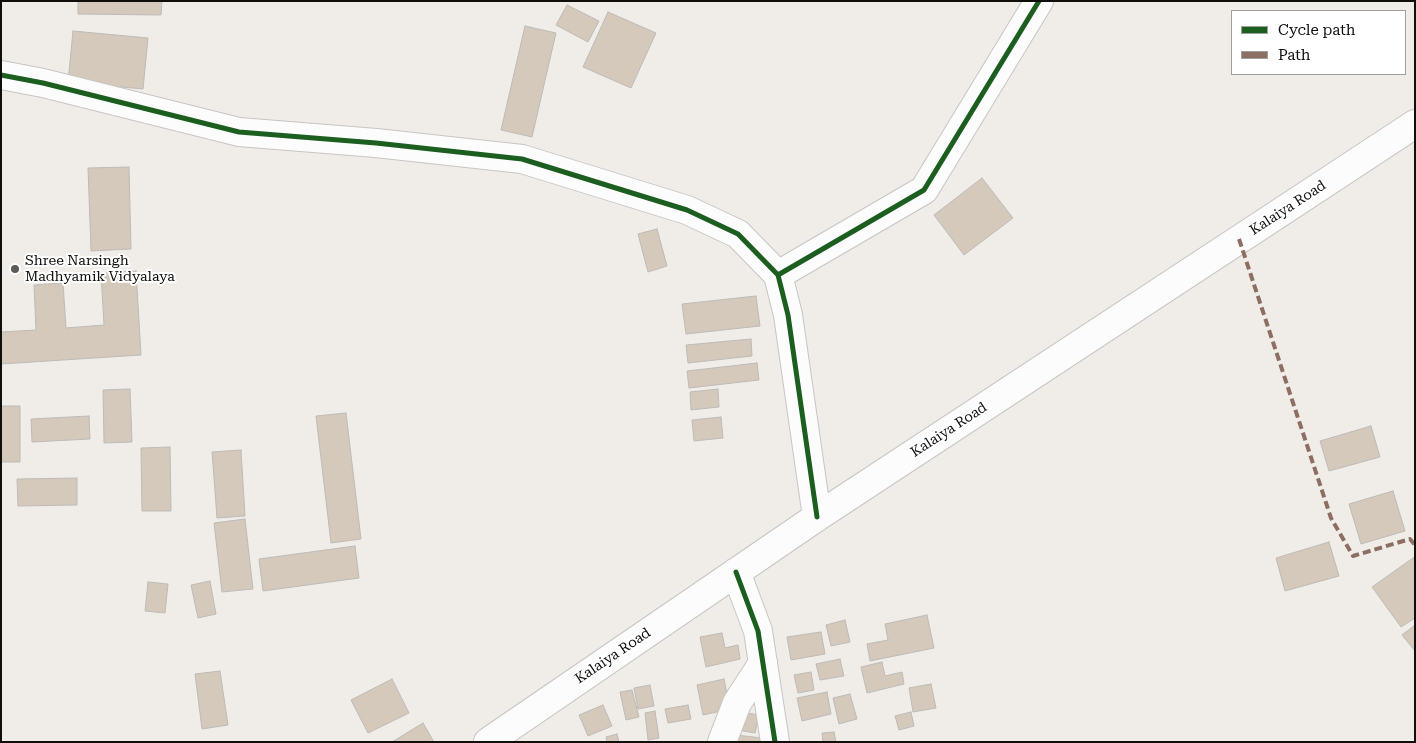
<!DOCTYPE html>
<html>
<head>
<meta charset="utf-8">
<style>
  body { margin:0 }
  #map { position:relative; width:1416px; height:743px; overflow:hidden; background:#f0ede9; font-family:"Roboto Serif",serif }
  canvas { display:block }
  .frame { position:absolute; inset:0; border:2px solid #100e0b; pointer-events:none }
  .legend { position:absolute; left:1231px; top:10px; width:175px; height:65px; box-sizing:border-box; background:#fff; border:1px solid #9f9f9d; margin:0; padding:6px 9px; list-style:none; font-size:15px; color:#100e0b }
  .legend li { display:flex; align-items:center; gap:10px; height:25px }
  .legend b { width:25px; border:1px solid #9f9f9d }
</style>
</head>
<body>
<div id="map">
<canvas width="1416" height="743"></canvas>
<div class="frame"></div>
<ul class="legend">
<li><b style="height:6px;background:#1b5e20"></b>Cycle path</li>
<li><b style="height:6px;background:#8d6e63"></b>Path</li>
</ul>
</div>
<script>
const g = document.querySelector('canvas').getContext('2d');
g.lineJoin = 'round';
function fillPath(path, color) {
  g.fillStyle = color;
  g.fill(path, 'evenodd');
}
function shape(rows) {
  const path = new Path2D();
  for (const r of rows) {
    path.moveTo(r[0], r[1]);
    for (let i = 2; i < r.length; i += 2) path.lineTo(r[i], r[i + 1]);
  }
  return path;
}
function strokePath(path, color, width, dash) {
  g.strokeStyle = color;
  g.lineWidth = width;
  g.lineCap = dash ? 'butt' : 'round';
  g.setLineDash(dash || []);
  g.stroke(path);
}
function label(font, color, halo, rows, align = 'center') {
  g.font = font + ' "Roboto Serif",serif';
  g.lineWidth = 4;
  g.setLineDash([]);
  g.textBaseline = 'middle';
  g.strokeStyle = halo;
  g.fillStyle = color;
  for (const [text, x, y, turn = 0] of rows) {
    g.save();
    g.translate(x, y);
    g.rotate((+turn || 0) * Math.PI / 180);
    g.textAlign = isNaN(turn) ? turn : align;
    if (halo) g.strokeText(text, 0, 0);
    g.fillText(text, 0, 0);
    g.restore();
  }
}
const building = shape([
  [78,1,162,1,161,15,78,14,78,1],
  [567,5,599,21,588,42,556,25,567,5],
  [608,12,656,33,631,88,583,67,608,12],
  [525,26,556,33,532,137,501,130,525,26],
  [73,31,148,38,143,89,68,82,73,31],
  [129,167,131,249,91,251,88,168,129,167],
  [982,178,1013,218,964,255,934,215,982,178],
  [657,229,667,266,648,272,638,234,657,229],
  [136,271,141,355,1,364,1,332,36,330,34,285,63,283,66,328,104,325,101,273,136,271],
  [756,296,760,326,686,334,682,304,756,296],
  [751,339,752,356,688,363,686,345,751,339],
  [757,363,759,380,689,388,687,371,757,363],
  [130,389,132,442,104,443,103,390,130,389],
  [718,389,719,407,691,410,690,392,718,389],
  [1,406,20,406,20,462,1,462,1,406],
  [346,413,361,539,331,543,316,416,346,413],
  [89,416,90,439,32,442,31,419,89,416],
  [721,417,723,438,694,441,692,420,721,417],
  [1371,426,1380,457,1329,471,1320,441,1371,426],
  [170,447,171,511,142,511,141,448,170,447],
  [241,450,245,516,217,518,212,452,241,450],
  [77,478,77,505,18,506,17,479,77,478],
  [1393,491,1405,531,1361,544,1349,504,1393,491],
  [245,519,253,589,222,592,214,523,245,519],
  [1329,542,1339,576,1285,591,1276,558,1329,542],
  [355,546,359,578,263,591,259,559,355,546],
  [1413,558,1415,561,1415,618,1401,627,1372,587,1413,558],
  [210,581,216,614,198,618,191,585,210,581],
  [148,582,168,584,165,613,145,611,148,582],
  [927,615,934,648,870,661,867,644,888,640,885,624,927,615],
  [845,620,850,642,831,646,826,625,845,620],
  [1415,625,1415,651,1402,635,1415,625],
  [821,632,825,654,791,660,787,637,821,632],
  [722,633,725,648,738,645,740,659,706,667,700,637,722,633],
  [840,659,844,676,820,680,816,664,840,659],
  [882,662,885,676,902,672,904,684,867,693,861,667,882,662],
  [220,671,228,725,202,729,195,674,220,671],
  [811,672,814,690,798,693,794,675,811,672],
  [392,679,409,713,368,733,351,700,392,679],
  [724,679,730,709,703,715,697,685,724,679],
  [931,684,936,708,913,712,909,688,931,684],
  [650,685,654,706,638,709,634,688,650,685],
  [632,690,639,717,626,720,620,692,632,690],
  [827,692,831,714,802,721,797,698,827,692],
  [850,694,857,719,839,724,833,698,850,694],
  [603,705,612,726,588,736,579,715,603,705],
  [688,705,691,719,668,723,665,709,688,705],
  [655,711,659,738,648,740,645,713,655,711],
  [742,712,759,715,755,733,738,730,742,712],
  [911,712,914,726,899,730,895,716,911,712],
  [423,723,434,742,392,742,423,723],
  [834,732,836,742,823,742,822,733,834,732],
  [617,734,619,742,607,742,606,737,617,734],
  [736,735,762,738,761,742,735,742,736,735]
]);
fillPath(building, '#d4c9ba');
strokePath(building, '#bdbab8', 1);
const street = shape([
  [778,275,924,190,1039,1],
  [722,742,737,703,763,663]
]);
const secondary = shape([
  [1,75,43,83,239,132,376,143,522,159,687,210,738,234,778,275,788,315,817,517],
  [736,572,758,631,775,742],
  [488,742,817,517,1415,124]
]);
strokePath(street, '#c8c5c2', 30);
strokePath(secondary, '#c8c5c2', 30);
strokePath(street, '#fdfcfc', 28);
strokePath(secondary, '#fdfcfc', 28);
strokePath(shape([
  [1239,239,1331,518,1353,556,1410,539,1415,545]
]), '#8d6e63', 4, [8, 4]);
strokePath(shape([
  [1,75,43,83,239,132,376,143,522,159,687,210,738,234,778,275,788,315,817,517],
  [778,275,924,190,1039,1],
  [736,572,758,631,775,742]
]), '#1b5e20', 5);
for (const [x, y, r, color] of [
  [15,269,5,"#5e5c59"]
]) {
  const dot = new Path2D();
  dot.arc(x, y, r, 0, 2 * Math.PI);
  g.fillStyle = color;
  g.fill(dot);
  strokePath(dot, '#fff', 2);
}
label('14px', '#100e0b', '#fff', [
  ["Kalaiya Road",1288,208,-33],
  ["Kalaiya Road",949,430,-33],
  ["Kalaiya Road",613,656,-34]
]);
label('14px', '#100e0b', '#fff', [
  ["Shree Narsingh",25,261],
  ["Madhyamik Vidyalaya",25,277]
], 'left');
</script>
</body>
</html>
